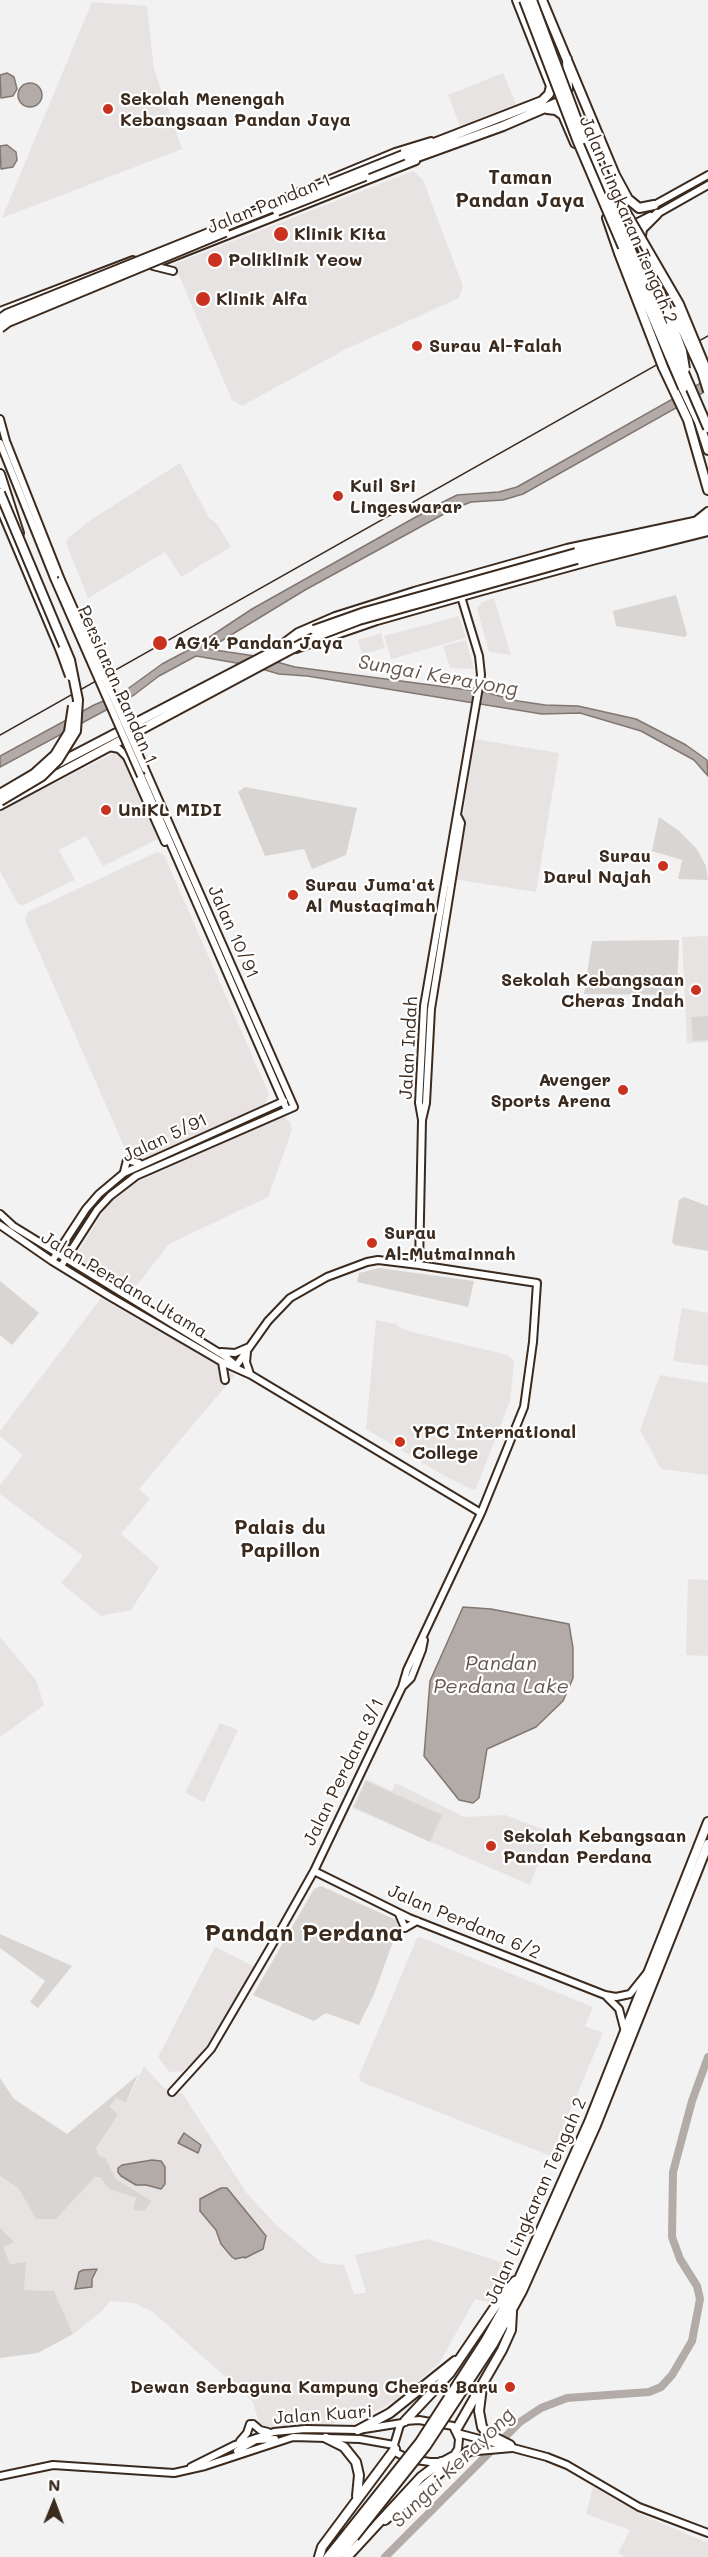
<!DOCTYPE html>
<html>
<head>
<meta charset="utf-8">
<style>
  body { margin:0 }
  #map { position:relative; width:708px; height:2557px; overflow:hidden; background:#f3f2f2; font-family:Mali,sans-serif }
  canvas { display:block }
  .north { position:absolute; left:24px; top:2473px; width:60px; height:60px; -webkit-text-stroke:4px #fff; paint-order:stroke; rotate:1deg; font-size:16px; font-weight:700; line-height:24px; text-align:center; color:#3b2a1e }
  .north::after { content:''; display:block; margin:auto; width:21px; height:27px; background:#3b2a1e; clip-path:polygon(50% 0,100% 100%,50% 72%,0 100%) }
</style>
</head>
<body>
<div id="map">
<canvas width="708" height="2557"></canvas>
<div class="north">N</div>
</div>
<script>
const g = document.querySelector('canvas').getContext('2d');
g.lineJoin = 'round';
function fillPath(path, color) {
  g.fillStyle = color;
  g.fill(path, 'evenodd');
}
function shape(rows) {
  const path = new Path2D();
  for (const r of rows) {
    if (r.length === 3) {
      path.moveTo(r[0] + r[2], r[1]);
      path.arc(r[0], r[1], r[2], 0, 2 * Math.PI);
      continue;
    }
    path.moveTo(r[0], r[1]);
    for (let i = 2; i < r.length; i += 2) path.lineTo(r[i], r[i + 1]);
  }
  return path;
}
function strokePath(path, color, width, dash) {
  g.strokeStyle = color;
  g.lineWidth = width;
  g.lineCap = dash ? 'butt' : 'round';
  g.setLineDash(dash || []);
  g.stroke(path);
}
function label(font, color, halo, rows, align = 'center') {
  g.font = font + ' Mali,sans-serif';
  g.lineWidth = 4.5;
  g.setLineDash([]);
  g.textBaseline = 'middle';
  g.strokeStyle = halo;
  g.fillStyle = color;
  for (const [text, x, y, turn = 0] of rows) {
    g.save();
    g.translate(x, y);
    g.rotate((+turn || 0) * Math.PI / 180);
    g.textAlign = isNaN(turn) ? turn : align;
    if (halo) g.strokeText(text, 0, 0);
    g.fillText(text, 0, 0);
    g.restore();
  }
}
fillPath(shape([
  [92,2,147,6,154,69,182,149,2,218],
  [503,73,516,104,460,126,448,95],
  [413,171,423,180,463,286,459,298,344,350,242,406,232,400,174,264],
  [180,463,209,518,217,524,231,547,181,577,165,552,88,598,66,543,68,538,92,519],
  [494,598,511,655,489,652,477,608,482,602],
  [459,616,466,638,391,659,384,636],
  [381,633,385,648,362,654,358,640],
  [466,640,474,669,450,668,443,646],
  [475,739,559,753,536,892,453,879],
  [114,753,125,759,158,839,103,866,86,836,59,850,75,880,23,905,18,904,0,871,0,811],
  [157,852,164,855,269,1094,264,1106,142,1161,129,1158,25,920,28,912],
  [708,936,708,1042,687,1043,682,937],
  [284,1116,290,1123,292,1130,268,1197,169,1244,130,1294,80,1263,78,1252,106,1207,128,1186],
  [101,1298,235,1375,139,1489,150,1499,121,1534,159,1567,131,1610,101,1616,61,1583,83,1556,0,1494,0,1485,23,1455,0,1436,0,1431],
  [682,1308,708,1313,708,1366,673,1361],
  [376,1320,396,1324,401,1328,416,1333,508,1355,512,1359,514,1363,510,1401,476,1489,473,1490,443,1475,366,1429],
  [660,1375,708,1383,708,1475,661,1469,640,1430],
  [688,1579,708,1580,708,1656,686,1655],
  [0,1637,36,1680,44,1705,0,1737],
  [220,1723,238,1730,204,1802,185,1793],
  [366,1779,392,1791,395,1783,465,1817,505,1815,550,1832,530,1885,352,1808],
  [420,1937,593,2007,585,2026,603,2033,551,2156,361,2082,359,2076,417,1938],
  [215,1947,255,1967,200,2056,182,2071,169,2072,158,2057],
  [144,2066,163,2087,173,2093,182,2093,246,2192,277,2226,322,2263,344,2265,354,2294,366,2293,355,2255,428,2239,514,2266,493,2303,475,2299,440,2362,398,2399,376,2411,355,2413,330,2425,268,2429,259,2423,253,2402,153,2312,134,2303,110,2301,102,2311,73,2334,54,2291,24,2290,25,2262,10,2264,2,2247,7,2233,0,2227,0,2176,19,2189,36,2219,56,2219,95,2177,100,2177,109,2189,136,2198,144,2211,152,2201,116,2179,107,2159,99,2156,96,2148,118,2115,110,2108,116,2098,127,2101],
  [593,2487,642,2515,708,2543,708,2557,625,2557,618,2553,630,2530,586,2514]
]), '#e6e3e2');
fillPath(shape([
  [676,595,687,634,685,637,616,626,613,611],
  [245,787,357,808,346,855,312,869,304,849,265,856,238,792],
  [659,817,678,830,696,848,706,866,708,880,678,879,682,860,652,851],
  [679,940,677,995,584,994,592,941],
  [708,1016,708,1040,693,1041,691,1017],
  [684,1197,708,1206,708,1251,675,1245,672,1242,679,1200],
  [379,1268,474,1281,468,1307,357,1282,359,1273],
  [0,1281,39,1313,12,1345,0,1335],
  [366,1781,442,1815,430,1842,354,1807],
  [321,1886,396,1920,398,1928,374,1994,359,2025,326,2013,314,2021,253,1995,314,1889],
  [0,1934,72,1966,38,2008,30,2002,45,1981,0,1948],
  [138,2075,126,2102,116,2098,110,2107,118,2115,96,2148,99,2156,106,2158,116,2179,152,2201,144,2211,133,2210,136,2198,109,2189,100,2177,95,2177,56,2219,36,2219,19,2189,0,2176,0,2078,14,2099,67,2134],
  [0,2227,14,2242,3,2247,10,2264,26,2262,24,2290,54,2291,73,2334,38,2353,0,2358]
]), '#d8d5d2');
const water = shape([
  [7,73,14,77,17,89,13,96,1,98,0,75,7,73],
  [30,95,12],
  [7,145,16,152,17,160,13,167,1,169,0,146,7,145],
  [708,379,708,390,523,494,503,500,471,502,453,509,305,590,208,649,255,656,295,667,484,692,518,701,545,705,578,706,636,719,686,745,707,760,708,776,694,760,641,731,580,713,542,714,307,676,279,674,248,665,196,656,159,676,134,695,0,767,0,756,94,705,122,693,162,664,196,646,252,609,439,504,457,495,499,492,517,487,708,379],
  [463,1607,491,1609,569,1624,573,1648,573,1678,563,1701,536,1727,487,1749,479,1798,473,1803,459,1800,424,1756,430,1681,463,1607],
  [184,2133,201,2145,198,2153,178,2143,184,2133],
  [152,2160,161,2161,165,2167,165,2184,161,2189,146,2185,136,2185,121,2176,118,2172,118,2168,122,2165,152,2160],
  [221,2188,227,2188,266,2236,263,2249,245,2258,244,2257,235,2259,232,2257,221,2244,216,2230,200,2211,200,2199,221,2188],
  [97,2269,92,2279,92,2287,75,2289,79,2272,83,2270,97,2269]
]);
fillPath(water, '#b2aba7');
strokePath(water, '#827770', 1.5);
strokePath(shape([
  [385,2557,520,2422,541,2408,567,2398,649,2392,661,2387,672,2375,692,2341,700,2299,697,2286,680,2259,672,2237,673,2172,692,2101,708,2057]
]), '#b2aba7', 8);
const secondary = shape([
  [654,205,708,175],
  [253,211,395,152,431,141],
  [657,214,708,185],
  [158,263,416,161],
  [153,266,173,271],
  [0,311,133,260],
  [0,419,6,441,61,580],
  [0,443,54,578],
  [282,644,298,632,335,616,414,591,567,548,708,518],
  [296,649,377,621,479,592,596,560,708,532],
  [109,747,119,749,127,757,165,842],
  [141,776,287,1110],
  [422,1120,419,1103,424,1006,481,675,479,656,456,580],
  [124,1172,127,1160,139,1163],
  [0,1214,13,1226,226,1357,234,1364],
  [0,1225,52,1261,109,1296,222,1362,251,1375,481,1513],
  [52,1261,86,1209,99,1194,124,1173,284,1101],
  [419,1265,422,1120,426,1103,431,1009,461,823,458,817],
  [61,1266,97,1210,110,1196,136,1176,294,1107,145,769],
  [221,1352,235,1353,249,1347],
  [247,1352,246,1362,250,1374],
  [222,1362,225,1380],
  [236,1366,268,1321,290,1298,327,1277,367,1262,378,1260,419,1265,537,1283,533,1342,524,1407,481,1513,407,1670,402,1687],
  [314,1871,409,1918,605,1995,616,1997,630,1994,646,1974],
  [399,1914,405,1928,417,1921],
  [607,1997,619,2009,625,2032],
  [172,2092,211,2049,279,1933,314,1871,402,1687,411,1678,422,1650,424,1640],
  [419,2420,453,2426,459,2439,458,2449,454,2455,441,2462,430,2462,409,2459,397,2453,394,2445,400,2425,405,2421,419,2420],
  [253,2424,260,2430,268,2432],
  [457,2433,547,2457,567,2465,639,2507,708,2533],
  [240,2441,247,2433,250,2424],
  [237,2451,256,2440,275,2439],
  [466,2452,512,2448],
  [191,2467,235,2445,274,2432,305,2429,358,2430,402,2423],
  [0,2476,53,2465,174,2473,205,2466,293,2437,360,2439,394,2445]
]);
const highway = shape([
  [542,0,615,175,628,199,639,208,654,205],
  [547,109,556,110,563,115,575,143],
  [584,139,608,197],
  [403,155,542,101,549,94,551,86,517,0],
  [365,176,503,126,561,101,568,88,567,59],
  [657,214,642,229,640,242,668,314],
  [607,218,619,253],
  [617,225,630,227,650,217],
  [663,367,688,420,708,490],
  [683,388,699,422,708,450],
  [0,474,19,533],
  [0,506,61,651],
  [698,520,708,512],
  [576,553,708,523],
  [577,559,708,529],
  [55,765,314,630],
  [0,805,284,653],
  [486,2340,515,2288,589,2122,708,1822],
  [493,2344,522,2291,596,2125,708,1844],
  [482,2387,479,2411,482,2427,488,2434,510,2445],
  [405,2421,450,2373,501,2298,515,2281],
  [358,2430,390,2413,455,2361],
  [456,2430,502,2350,511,2330,512,2312],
  [326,2438,344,2447,356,2462,359,2475,357,2496],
  [385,2520,450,2464,469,2451],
  [319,2557,322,2547,395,2449],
  [328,2557,349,2531],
  [337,2557,354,2537],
  [347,2557,421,2477,441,2462]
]);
strokePath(secondary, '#3b2a1e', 10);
strokePath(highway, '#3b2a1e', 12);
strokePath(secondary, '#fff', 6);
strokePath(highway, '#fff', 8);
strokePath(shape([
  [0,735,708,336]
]), '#3b2a1e', 1.5);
const secondaryBridge = shape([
  [54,578,141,776],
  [61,580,145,769]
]);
const highwayBridge = shape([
  [524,0,578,142,683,388],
  [532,0,584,139],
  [608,197,708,428],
  [608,197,617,201,625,211,679,304,708,374],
  [277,211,365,176],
  [619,253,663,367],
  [674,311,702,372,708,391],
  [668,314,682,351,685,369],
  [0,319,7,314,403,155],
  [0,328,8,322,225,232],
  [0,493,70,660,78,700,76,731,58,760,42,776,0,801],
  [314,630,365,612,576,553],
  [61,651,70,676],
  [284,653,317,636,359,620,577,559],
  [0,794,34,774,55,755,69,732,73,706],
  [349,2531,420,2442,486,2340],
  [354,2537,426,2446,493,2344]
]);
strokePath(secondaryBridge, '#3b2a1e', 10, []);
strokePath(highwayBridge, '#3b2a1e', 12, []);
strokePath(secondaryBridge, '#fff', 6);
strokePath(highwayBridge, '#fff', 8);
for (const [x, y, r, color] of [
  [108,109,6,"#c8321e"],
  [281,234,8,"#c8321e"],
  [215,260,8,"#c8321e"],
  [203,299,8,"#c8321e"],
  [417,346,6,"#c8321e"],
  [338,496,6,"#c8321e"],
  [160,643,8,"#c8321e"],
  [106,810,6,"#c8321e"],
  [663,866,6,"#c8321e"],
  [293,895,6,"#c8321e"],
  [696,990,6,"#c8321e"],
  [623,1090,6,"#c8321e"],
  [372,1243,6,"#c8321e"],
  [400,1442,6,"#c8321e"],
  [491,1846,6,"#c8321e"],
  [510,2387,6,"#c8321e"]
]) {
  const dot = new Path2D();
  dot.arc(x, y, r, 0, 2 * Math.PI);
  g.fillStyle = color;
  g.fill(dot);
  strokePath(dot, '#fff', 2);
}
label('bold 18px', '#3b2a1e', '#fff', [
  ["Sekolah Menengah",120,99],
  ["Kebangsaan Pandan Jaya",120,120],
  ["Klinik Kita",294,234],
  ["Poliklinik Yeow",228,260],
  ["Klinik Alfa",216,299],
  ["Surau Al-Falah",429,346],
  ["Kuil Sri",350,486],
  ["Lingeswarar",350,507],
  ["AG14 Pandan Jaya",174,643],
  ["UniKL MIDI",118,810],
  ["Surau",651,856,"right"],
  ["Darul Najah",651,877,"right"],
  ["Surau Juma'at",305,885],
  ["Al Mustaqimah",305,906],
  ["Sekolah Kebangsaan",684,980,"right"],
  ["Cheras Indah",684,1001,"right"],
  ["Avenger",611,1080,"right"],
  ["Sports Arena",611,1101,"right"],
  ["Surau",384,1233],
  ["Al-Mutmainnah",384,1254],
  ["YPC International",412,1432],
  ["College",412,1453],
  ["Sekolah Kebangsaan",503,1836],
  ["Pandan Perdana",503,1857],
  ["Dewan Serbaguna Kampung Cheras Baru",498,2387,"right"]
], 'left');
label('18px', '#3b2a1e', '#fff', [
  ["Jalan Pandan 1",269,204,-22],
  ["Jalan Lingkaran Tengah 2",628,220,67],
  ["Persiaran Pandan 1",117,685,66],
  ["Jalan 10/91",233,932,66],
  ["Jalan Indah",409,1048,-87],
  ["Jalan 5/91",165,1138,-25],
  ["Jalan Perdana Utama",124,1285,31],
  ["Jalan Perdana 3/1",344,1772,-64],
  ["Jalan Perdana 6/2",464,1922,23],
  ["Jalan Lingkaran Tengah 2",536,2201,-66],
  ["Jalan Kuari",323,2415,-4]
]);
label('bold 20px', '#3b2a1e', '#fff', [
  ["Taman",520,178],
  ["Pandan Jaya",520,201],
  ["Palais du",280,1528],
  ["Papillon",280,1551]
]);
label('italic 20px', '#65574e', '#fff', [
  ["Sungai Kerayong",438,676,10],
  ["Pandan",501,1664],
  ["Perdana Lake",501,1687],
  ["Sungai Kerayong",453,2468,-44]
]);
label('bold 24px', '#3b2a1e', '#fff', [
  ["Pandan Perdana",304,1934]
]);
</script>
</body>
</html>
